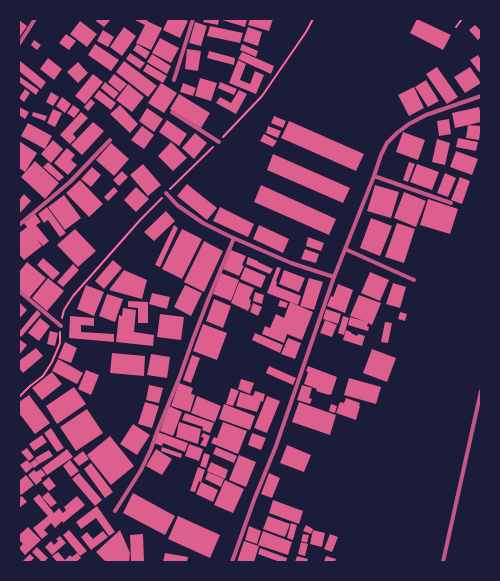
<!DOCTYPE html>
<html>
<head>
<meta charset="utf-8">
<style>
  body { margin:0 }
  #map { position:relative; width:500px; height:581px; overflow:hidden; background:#1b1b3a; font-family:Karla,sans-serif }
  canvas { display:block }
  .frame { position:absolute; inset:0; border:20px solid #1b1b3a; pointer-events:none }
</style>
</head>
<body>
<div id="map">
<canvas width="500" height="581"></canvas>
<div class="frame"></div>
</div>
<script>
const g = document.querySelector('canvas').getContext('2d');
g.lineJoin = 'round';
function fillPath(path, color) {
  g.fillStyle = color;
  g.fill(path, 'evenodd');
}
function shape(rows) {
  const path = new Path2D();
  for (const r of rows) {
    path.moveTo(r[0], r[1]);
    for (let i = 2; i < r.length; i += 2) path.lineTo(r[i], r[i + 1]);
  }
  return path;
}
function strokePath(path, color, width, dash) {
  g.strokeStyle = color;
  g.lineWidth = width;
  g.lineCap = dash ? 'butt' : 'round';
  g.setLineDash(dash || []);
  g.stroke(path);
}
fillPath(shape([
  [97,19,111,19,104,27,96,21],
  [133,19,148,19,147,21,162,28,151,50,136,43,145,25],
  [168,19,184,19,188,21,180,38,163,30],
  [204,19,219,19,218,25,203,22],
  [222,19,247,19,245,27,222,20],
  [250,19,273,19,269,31,248,25],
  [417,19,451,35,443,50,410,33],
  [19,20,27,26,19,38],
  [80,21,97,34,87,47,70,34],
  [195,22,207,26,201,46,189,43],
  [475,25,481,31,481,37,478,40,469,30],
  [210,26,243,33,240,43,207,36],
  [124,27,136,36,122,56,110,47],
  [248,27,262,32,258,46,243,41],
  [103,30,114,37,108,47,97,41],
  [66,34,76,41,69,50,59,43],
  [160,38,179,48,171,63,152,53],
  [34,40,41,45,37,50,31,45],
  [95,44,119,60,111,71,88,55],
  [137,44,150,52,146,59,133,50],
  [242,44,258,51,256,57,240,50],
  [187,49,201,51,198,71,185,69],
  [209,51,235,58,234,65,207,58],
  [242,52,274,66,271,74,238,59],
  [130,53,145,63,140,69,126,59],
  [152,54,171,66,167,74,147,62],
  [478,55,481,60,481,71,479,72,470,60],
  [48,58,62,69,54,80,40,69],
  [19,60,46,82,41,89,19,71],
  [238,60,246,64,240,80,250,84,255,71,264,75,256,94,229,83],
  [124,61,157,86,148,97,116,72],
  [78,62,88,73,78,83,67,72],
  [147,64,167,76,163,83,143,71],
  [437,67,458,97,447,104,426,74],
  [470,67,481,83,465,93,454,77],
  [93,74,103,82,85,104,75,96],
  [114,74,127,84,120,92,108,82],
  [19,76,39,90,36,95,19,82],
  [200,78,217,83,211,101,195,96],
  [426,80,439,101,428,107,415,87],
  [105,82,119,93,114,99,101,88],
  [220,82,237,89,234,95,218,88],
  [161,83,177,93,164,113,148,103],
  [183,83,196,88,193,96,180,92],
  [128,84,144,97,132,112,116,100],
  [414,87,424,108,409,116,398,95],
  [25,89,30,93,24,102,19,98],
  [99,90,116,103,111,110,94,97],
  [239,90,247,94,236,114,216,103,220,97,231,103],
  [51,92,59,97,53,106,46,102],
  [179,94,210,113,201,128,170,109],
  [62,97,71,104,65,113,56,106],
  [91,99,95,103,88,111,84,107],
  [73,105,80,110,74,118,67,113],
  [120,105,138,124,130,133,110,114],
  [19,107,29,112,25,119,19,115],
  [479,107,481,114,481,122,455,128,452,113],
  [147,108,163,119,154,132,139,121],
  [53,109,62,113,55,127,47,123],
  [33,112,47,116,45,121,32,116],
  [81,112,88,118,73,134,76,138,70,144,60,135],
  [274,116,286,121,283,128,271,123],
  [449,119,451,134,439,136,437,121],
  [167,120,187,134,179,146,159,132],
  [289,121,364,154,356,171,281,138],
  [93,122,104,131,82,155,71,145],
  [28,123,52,136,45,149,21,136],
  [468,125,481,126,479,140,466,138],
  [142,126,154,135,144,149,131,140],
  [268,126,281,131,278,138,266,133],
  [403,132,425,140,418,160,396,152],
  [195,133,207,143,194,159,182,148],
  [264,134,277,141,273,147,260,141],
  [458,138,478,142,476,151,456,147],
  [437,139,450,143,445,165,432,162],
  [53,140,63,149,51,163,41,154],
  [19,141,37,153,25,172,19,168],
  [171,142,187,158,173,171,158,156],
  [111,143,129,159,114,176,96,160],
  [67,148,75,155,71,160,77,165,68,175,54,163],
  [456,151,478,159,472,175,450,167],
  [273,154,350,188,343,203,267,170],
  [35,161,59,183,45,199,21,177],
  [48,162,64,177,59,181,43,167],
  [409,162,415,164,408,182,403,180],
  [143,164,161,185,148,196,130,175],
  [417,164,439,172,432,190,410,182],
  [92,167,101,175,91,187,81,179],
  [122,171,128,177,119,186,113,180],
  [445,173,456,178,448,197,437,193],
  [460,177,470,181,462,204,451,200],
  [80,180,103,204,89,217,66,193],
  [187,184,217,208,207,220,177,196],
  [261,185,336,219,329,235,254,202],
  [375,185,399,192,391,218,367,211],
  [114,187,118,191,108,201,104,197],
  [136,187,149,199,136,212,124,200],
  [404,192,426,201,416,227,394,218],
  [24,194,31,201,19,214,19,200],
  [64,195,81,218,65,230,48,207],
  [428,199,458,209,450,234,420,225],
  [47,207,66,233,60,237,48,220,44,223,38,214],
  [220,207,254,224,248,237,213,221],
  [166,211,175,221,154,241,144,232],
  [35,214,41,222,36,225,49,241,43,246,36,238,42,246,24,260,19,254,19,233,27,227,24,223],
  [371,218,392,226,380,256,360,248],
  [397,223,415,229,404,263,385,257],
  [174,225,178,228,160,267,155,265],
  [259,225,289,239,283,253,253,239],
  [75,229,96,251,78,267,57,245],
  [182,229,202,239,182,279,162,269],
  [308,237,324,243,321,251,306,246],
  [204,241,223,251,204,292,184,282],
  [305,249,319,254,316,263,301,259],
  [231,250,246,256,242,265,244,266,239,276,223,269],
  [248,257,258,261,258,262,273,269,270,274,246,264],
  [43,258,60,273,53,280,37,265],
  [113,260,122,268,104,289,95,281],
  [27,262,46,278,29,298,19,289,19,272],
  [73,264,79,270,63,287,57,282],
  [245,267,266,276,261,288,240,279],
  [277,267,281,268,276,281,277,282,276,286,301,296,298,305,267,293],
  [124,270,147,280,142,299,109,290],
  [284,270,305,278,299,292,279,284],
  [370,272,389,280,380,301,361,293],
  [221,273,239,280,231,301,213,294],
  [48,278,64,291,47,311,32,298],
  [309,278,323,282,314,310,300,306],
  [239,282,254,288,249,299,251,300,250,304,251,305,248,311,231,303],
  [393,283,406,287,400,308,386,304],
  [338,284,353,290,345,313,327,306,331,296,333,297],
  [86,285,104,292,94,316,77,309],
  [185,285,202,293,191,316,174,307],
  [255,292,264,295,262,304,253,301],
  [152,293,170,297,167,309,149,304],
  [107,294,123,299,115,322,99,316],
  [359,295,381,303,372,325,368,323,367,326,369,327,368,331,348,325,350,317,367,322,350,316],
  [214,299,231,306,223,328,206,321],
  [280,300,288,303,286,308,278,306],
  [128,301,148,302,148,323,138,323,138,308,128,307],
  [19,302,27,310,19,319],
  [290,302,313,312,302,340,287,334,284,343,262,334,265,326,270,328,276,314,284,318],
  [253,303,262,307,258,316,250,312],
  [123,308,136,310,134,332,154,335,153,346,116,342,119,315,122,316],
  [326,309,341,314,338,324,323,319],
  [37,310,41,314,21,337,19,335,19,332],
  [400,312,407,314,405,321,398,319],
  [160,314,184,317,181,340,157,337],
  [70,316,94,318,94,326,81,325,81,332,114,334,114,342,69,338],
  [343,316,349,318,344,335,338,333],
  [40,318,50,326,39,341,28,333],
  [325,320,337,325,332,337,320,333],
  [385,322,392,323,388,343,381,342],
  [203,324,227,333,217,360,193,351],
  [346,330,351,332,351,333,357,336,358,334,365,336,362,346,343,340],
  [50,331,58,333,55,346,47,344],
  [255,333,283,345,280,353,252,340],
  [288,338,301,343,295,359,281,354],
  [19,339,27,345,19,355],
  [65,342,77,348,71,363,58,358],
  [36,348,43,356,23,373,19,368,19,361],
  [372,349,396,358,387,382,363,373],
  [112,353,145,356,144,376,110,373],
  [151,354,170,357,167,378,147,375],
  [192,355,200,358,191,383,183,380],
  [58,359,83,373,77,384,52,371],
  [269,366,296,378,293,385,266,373],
  [308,366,337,377,331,395,329,394,329,395,316,391,317,389,304,384,308,372,306,371],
  [86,370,99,375,91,395,78,389],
  [52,372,62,384,42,400,32,388],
  [349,378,381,387,376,404,344,395],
  [241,379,254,383,250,394,238,389],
  [179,383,193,388,191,394,195,395,190,412,171,406],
  [149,385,163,388,159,403,146,400],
  [302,385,312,388,309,398,312,399,310,404,297,400],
  [74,387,86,404,57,424,46,406],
  [231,388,239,391,233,406,226,404],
  [255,391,265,394,263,402,261,401,257,412,236,406,240,392,253,396],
  [29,395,50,423,35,434,19,413,19,402],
  [197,396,221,406,215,422,191,413],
  [267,396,280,401,267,433,254,428],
  [346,398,360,403,359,406,360,406,356,420,336,413,340,402,344,403],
  [145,402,159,406,152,428,138,424],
  [299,402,336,415,330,435,292,422],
  [224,404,255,416,250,430,219,419],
  [331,404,337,406,335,413,329,411],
  [169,406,182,412,173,436,160,431],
  [87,409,103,433,76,451,60,427],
  [185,413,214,423,210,433,202,430,203,427,182,420],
  [179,422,201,429,198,444,176,437],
  [223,422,247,431,238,454,211,443,214,437,217,438],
  [133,424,150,435,137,455,120,444],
  [51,428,64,448,57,452,44,433],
  [158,432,188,443,185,452,163,443,162,446,154,443],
  [203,433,210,436,206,447,200,445,204,438,201,437],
  [252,433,266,438,261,450,248,445],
  [42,435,47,442,34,451,29,444],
  [110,436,134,466,111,485,87,455],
  [189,444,203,449,199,461,185,456],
  [287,445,311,455,304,472,280,463],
  [162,447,182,454,181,458,161,451],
  [216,447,237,456,234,463,213,454],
  [27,448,34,457,29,461,21,452],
  [67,449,73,457,47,475,42,468],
  [156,449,172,459,162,475,146,466],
  [49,450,53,456,39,464,35,458],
  [83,451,89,459,79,466,73,459],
  [204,453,210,455,206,468,200,466],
  [239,455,256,462,246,487,229,480],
  [35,459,39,464,34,468,30,463],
  [27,460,33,467,26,473,20,465],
  [70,460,79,471,71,477,63,466],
  [211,462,228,470,225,479,207,471],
  [91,463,113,492,105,498,84,469],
  [198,467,205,470,201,482,199,481,195,492,190,491],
  [41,469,46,475,41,478,42,480,36,485,28,475,34,470,36,472],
  [208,472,224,479,221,487,205,479],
  [79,473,102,500,95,506,72,479],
  [269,473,280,478,272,498,261,494],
  [26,475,34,485,21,495,19,492,19,481],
  [49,477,56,486,49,491,42,483],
  [225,480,244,489,233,513,214,505],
  [201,482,218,490,213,502,196,494],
  [48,492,57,503,51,507,42,497],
  [133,493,175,516,165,535,123,513],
  [39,494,54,513,59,508,63,513,66,510,64,507,77,496,85,505,63,523,62,521,55,528,51,523,44,530,48,534,42,539,33,528,48,516,33,499],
  [22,496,27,502,19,508,19,498],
  [273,500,303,511,299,524,269,513],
  [97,506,115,532,109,536,96,518,81,529,76,522],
  [178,516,220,535,210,558,168,539],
  [268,516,290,524,285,537,263,529],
  [291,523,297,525,293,540,287,538],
  [306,525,313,529,311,534,303,531],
  [249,526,261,531,257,544,245,540],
  [28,527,41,540,25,555,19,548,23,544,19,540,19,535],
  [69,530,87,551,80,556,63,535],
  [120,530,130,553,129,562,106,562,96,552],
  [313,530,325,533,322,547,310,544],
  [103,531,108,537,91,550,81,537,87,532,93,539],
  [263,531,292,542,288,555,258,545],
  [143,534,144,562,131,562,130,535],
  [303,534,309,535,307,543,301,541],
  [330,534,338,537,332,552,324,549],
  [60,536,66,543,52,555,45,547,51,541,54,545,58,541,56,539],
  [244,541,259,546,254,562,237,562],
  [301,542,308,544,305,556,298,554],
  [37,547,48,558,44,562,42,562,32,552],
  [260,548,287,558,286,562,280,562,258,554],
  [58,552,65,560,70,555,72,557,77,553,81,558,76,562,57,562,52,556],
  [165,553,188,557,187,562,163,562],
  [30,554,34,558,30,562,22,562],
  [297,556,308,559,307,562,295,562],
  [326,556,336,559,335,562,324,562]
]), '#dd5f8e');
strokePath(shape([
  [456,27,462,19],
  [223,137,262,96,306,32,313,19],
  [170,189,213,147],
  [62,318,64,310,73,296,141,219,162,198],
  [19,397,30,386,43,376,52,362,60,343,60,332]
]), '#ff6b9d', 2);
strokePath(shape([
  [19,44,35,19],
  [174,80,193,19],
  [172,112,219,142],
  [374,176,451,203],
  [166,193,177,205,203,223,229,236,291,263,334,277],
  [19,225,70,182,110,140],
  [345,249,414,280],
  [19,291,61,326],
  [115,511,141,470,151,449,157,432,180,376,193,339,208,300,234,238],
  [232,562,254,500,276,446,334,277,374,176,381,155,387,143,397,133,409,124,426,115,481,96],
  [443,562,481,391]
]), '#c65784', 4);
</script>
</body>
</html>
